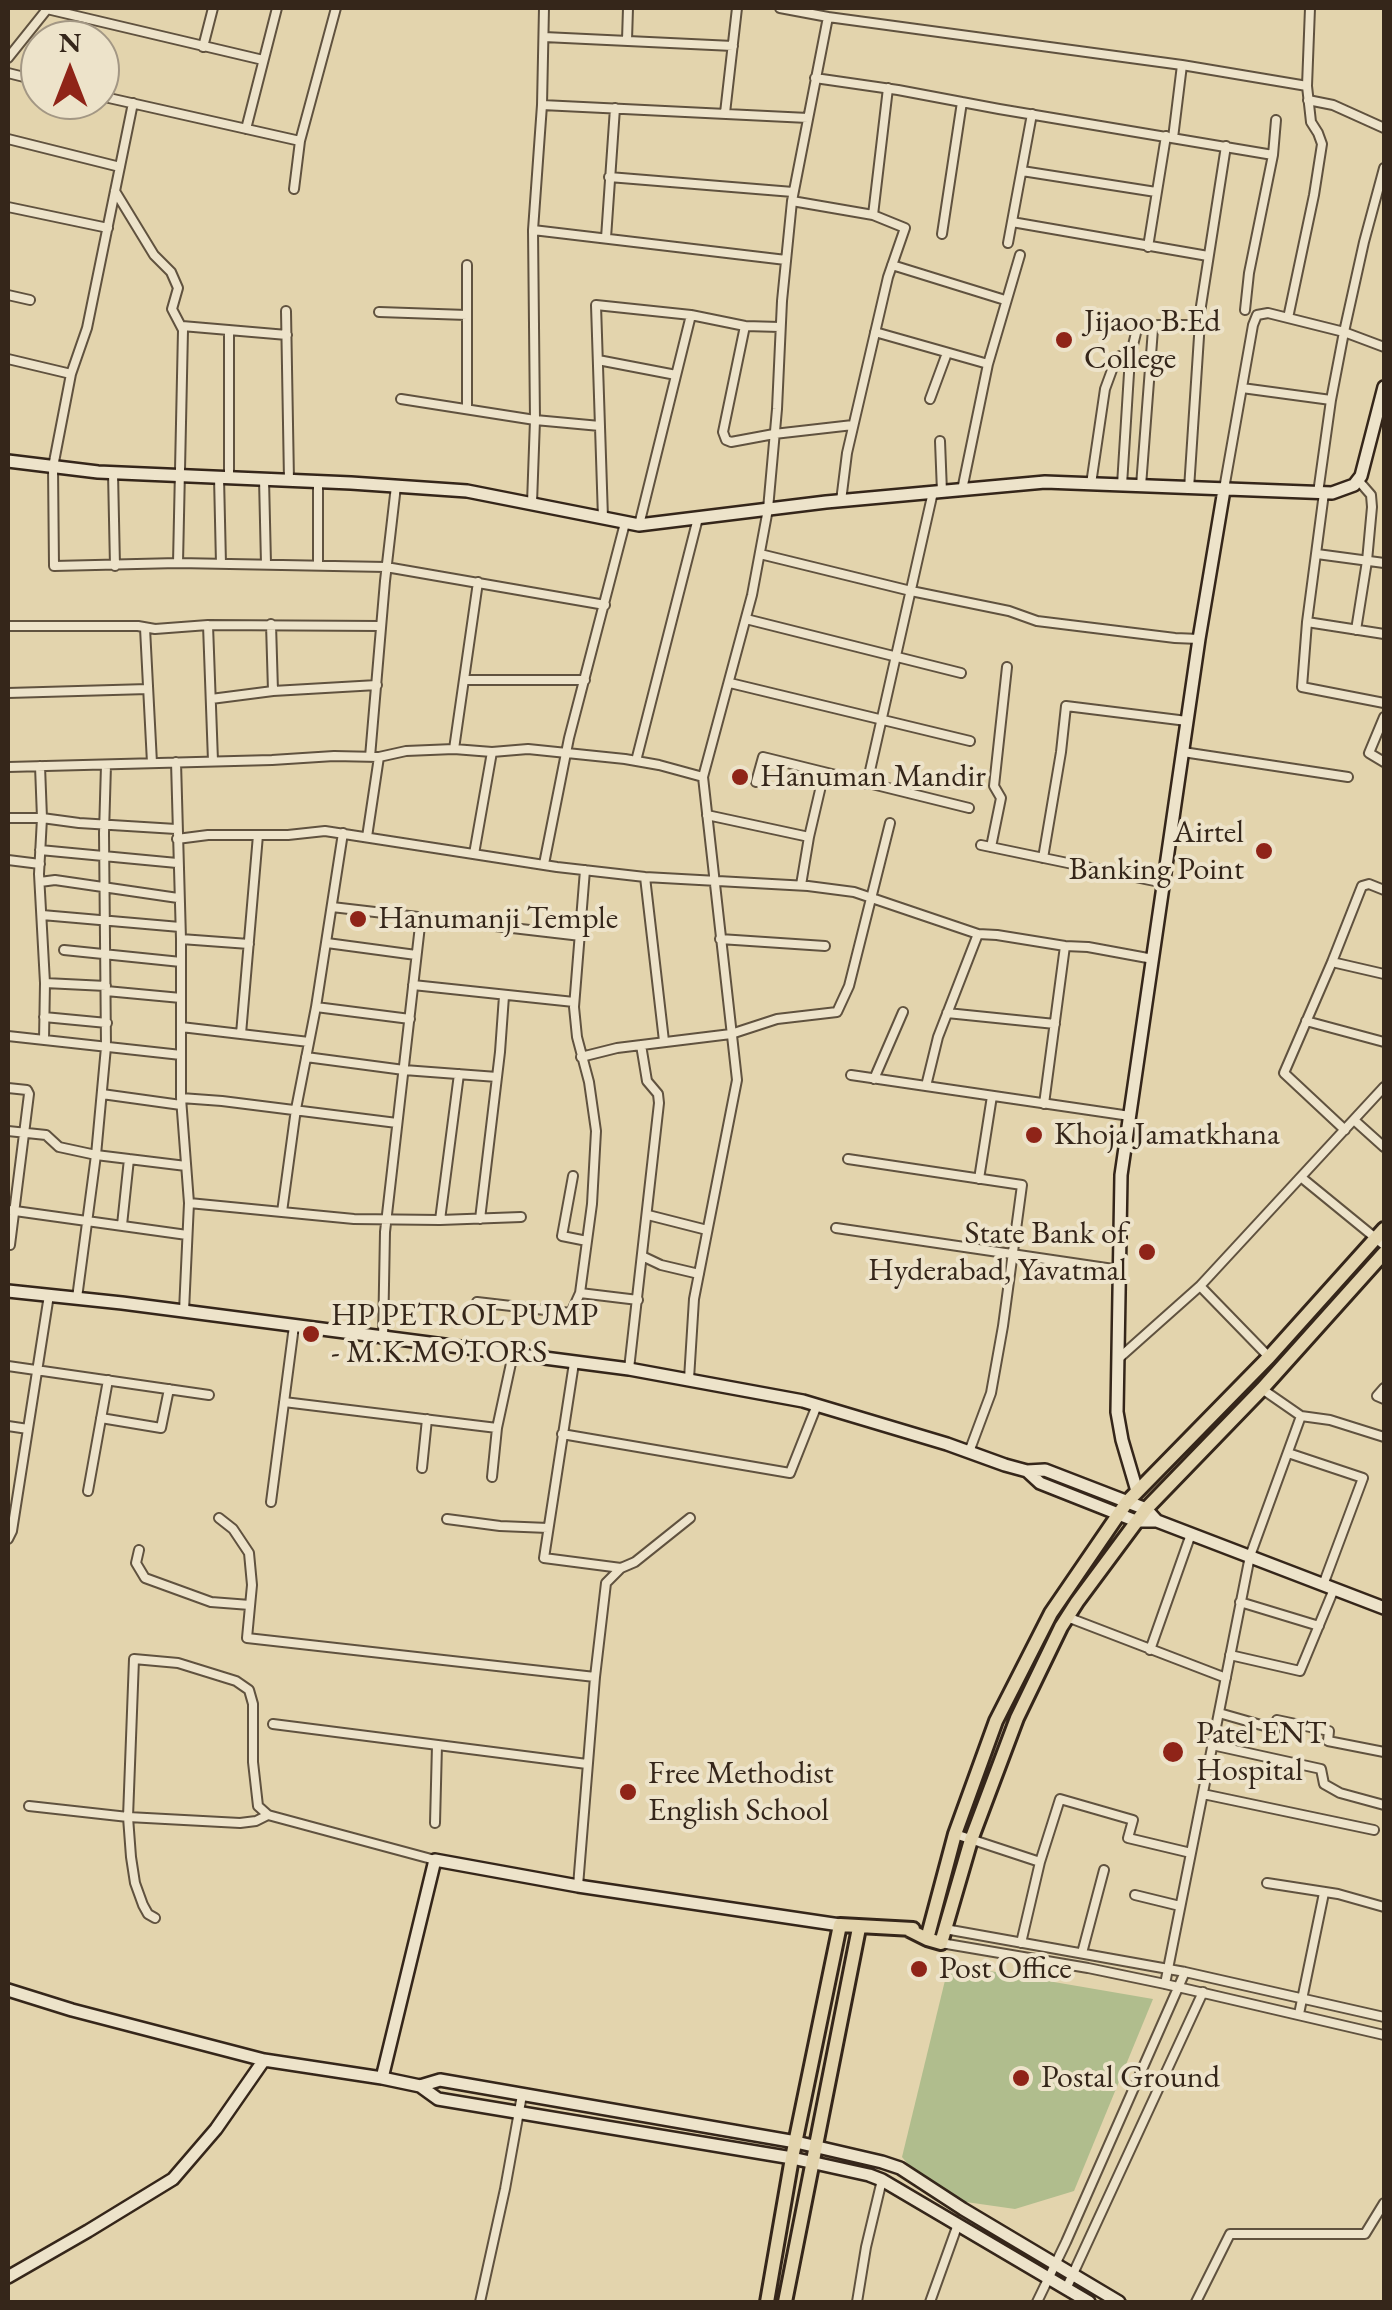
<!DOCTYPE html>
<html>
<head>
<meta charset="utf-8">
<style>
  body { margin:0 }
  #map { position:relative; width:1392px; height:2310px; overflow:hidden; background:#e3d4ad; font-family:"EB Garamond",serif }
  canvas { display:block }
  .frame { position:absolute; inset:0; border:10px solid #35261a; pointer-events:none }
  .north { position:absolute; left:20px; top:20px; width:100px; height:100px; box-sizing:border-box; background:#ede3ca; border:2px solid #a39784; border-radius:50%; rotate:0deg; font-size:28px; font-weight:700; line-height:40px; text-align:center; color:#35261a }
  .north::after { content:''; display:block; margin:auto; width:35px; height:45px; background:#8f2418; clip-path:polygon(50% 0,100% 100%,50% 72%,0 100%) }
</style>
</head>
<body>
<div id="map">
<canvas width="1392" height="2310"></canvas>
<div class="frame"></div>
<div class="north">N</div>
</div>
<script>
const g = document.querySelector('canvas').getContext('2d');
g.lineJoin = 'round';
function fillPath(path, color) {
  g.fillStyle = color;
  g.fill(path, 'evenodd');
}
function shape(rows) {
  const path = new Path2D();
  for (const r of rows) {
    path.moveTo(r[0], r[1]);
    for (let i = 2; i < r.length; i += 2) path.lineTo(r[i], r[i + 1]);
  }
  return path;
}
function strokePath(path, color, width, dash) {
  g.strokeStyle = color;
  g.lineWidth = width;
  g.lineCap = dash ? 'butt' : 'round';
  g.setLineDash(dash || []);
  g.stroke(path);
}
function label(font, color, halo, rows, align = 'center') {
  g.font = font + ' "EB Garamond",serif';
  g.lineWidth = 8;
  g.setLineDash([]);
  g.textBaseline = 'middle';
  g.strokeStyle = halo;
  g.fillStyle = color;
  for (const [text, x, y, turn = 0] of rows) {
    g.save();
    g.translate(x, y);
    g.rotate((+turn || 0) * Math.PI / 180);
    g.textAlign = isNaN(turn) ? turn : align;
    if (halo) g.strokeText(text, 0, 0);
    g.fillText(text, 0, 0);
    g.restore();
  }
}
fillPath(shape([
  [949,1964,1153,1999,1074,2191,1015,2209,966,2202,923,2182,902,2157]
]), '#b0bd8d');
const street = shape([
  [780,8,828,17,1182,65,1307,86],
  [47,9,263,60],
  [544,37,733,46],
  [627,40,628,8],
  [203,47,213,8],
  [8,58,48,8],
  [8,73,40,81],
  [815,78,898,90,999,109,1273,155],
  [100,96,300,141],
  [1308,100,1333,105,1384,128],
  [133,103,87,328,71,374,53,467,54,566,178,563,386,567,605,605],
  [542,105,808,118],
  [725,113,737,8],
  [246,129,277,8],
  [1173,138,1182,65],
  [8,139,120,167],
  [1022,171,1156,192],
  [609,177,793,192],
  [294,189,300,141,336,8],
  [115,191,154,255,171,272,178,288,172,309,183,330,178,563],
  [792,201,873,215,905,228,888,277,847,453,841,501],
  [8,207,108,228],
  [873,215,888,88],
  [1012,222,1208,256],
  [533,230,786,260],
  [942,234,962,102],
  [606,238,615,108],
  [1008,243,1032,114],
  [1148,247,1166,136],
  [892,265,1005,300],
  [8,295,30,300],
  [1245,310,1249,273,1273,155,1276,120],
  [286,311,289,480],
  [379,312,467,315],
  [1288,318,1314,195,1322,144,1318,133,1311,122,1307,86,1310,8],
  [182,326,287,335],
  [745,326,723,432,726,440,731,442,774,434,853,425],
  [229,330,229,478],
  [875,332,988,364],
  [8,359,71,374],
  [598,360,676,375],
  [1242,388,1331,400],
  [401,399,535,420,600,426],
  [930,399,947,353],
  [467,409,467,265],
  [940,441,942,492],
  [113,473,115,566],
  [219,477,221,564],
  [264,479,266,564],
  [318,482,318,565],
  [1091,484,1105,389,1116,359,1120,356,1130,357],
  [1122,485,1130,357,1137,329,1155,326],
  [1141,486,1153,329,1158,325,1200,325],
  [1189,489,1201,306,1226,146],
  [1224,489,1253,325,1257,315,1268,313,1344,332,1384,347],
  [962,490,988,364,1020,255],
  [1318,493,1331,400,1344,332,1364,242,1384,168],
  [1324,493,1307,622,1302,687,1384,703],
  [532,503,535,420,533,230,542,105,544,8],
  [603,518,596,305,691,315,745,326,780,327],
  [639,525,691,315],
  [760,554,911,591,1009,611,1037,621,1175,638,1199,639],
  [1317,554,1384,563],
  [746,619,961,673],
  [1307,622,1384,634],
  [271,624,273,691],
  [208,625,213,761],
  [8,626,138,626,155,629,208,625,381,626],
  [145,628,152,763],
  [1356,630,1367,561,1372,507,1371,495,1358,480],
  [464,680,585,680],
  [730,683,970,741],
  [8,693,148,689],
  [211,699,273,691,377,685],
  [1384,717,1369,753,1384,762],
  [454,749,478,582],
  [1183,752,1348,777],
  [370,757,385,581,396,486],
  [636,761,698,518],
  [176,762,181,939,181,1098,189,1203,184,1311],
  [40,766,42,818,39,874,45,983,44,1040],
  [8,767,272,760,334,756,379,757,406,751,454,749,492,752,528,749,625,759,659,765,703,777],
  [756,782,763,757,969,808],
  [867,784,933,492],
  [707,815,809,837],
  [8,818,42,818,79,823,176,829],
  [367,837,379,757],
  [177,839,208,835,288,835,325,831,557,867,645,877,808,886,854,892,978,934,997,935,1065,946,1088,947,1153,959],
  [981,845,1164,883],
  [991,847,1001,798,994,786,1007,667],
  [40,850,177,863],
  [474,854,492,752],
  [1043,858,1061,752,1066,706,1187,721],
  [8,860,40,864],
  [544,864,569,738,625,523],
  [645,877,664,1041],
  [40,882,55,880,178,898],
  [801,885,809,837,824,773],
  [332,907,581,936],
  [42,915,180,927],
  [181,939,249,944],
  [720,939,825,946],
  [327,943,416,955],
  [64,950,181,962],
  [1332,962,1384,974],
  [45,983,106,986],
  [413,985,574,1002],
  [106,991,181,998],
  [316,1007,410,1019],
  [947,1013,1055,1024],
  [44,1017,107,1023],
  [1306,1021,1384,1042],
  [181,1027,309,1042],
  [241,1034,258,835],
  [8,1036,181,1055],
  [306,1057,404,1070,497,1077],
  [581,1057,617,1048,731,1034,777,1019,837,1012,849,986,890,823],
  [851,1075,1130,1116],
  [874,1079,903,1012],
  [926,1086,938,1037,978,934],
  [8,1088,27,1090,29,1094,10,1245,8,1244],
  [102,1094,181,1105],
  [181,1098,222,1101,397,1123],
  [1044,1104,1065,946],
  [1354,1120,1384,1147],
  [1345,1130,1284,1073,1332,962,1362,886,1369,884,1384,890],
  [8,1131,46,1135,59,1147,96,1155,186,1166],
  [848,1159,1022,1185,1003,1326,991,1393,969,1452],
  [573,1176,562,1236,587,1241],
  [1302,1178,1384,1245],
  [979,1179,992,1096],
  [189,1203,354,1219,440,1220,521,1217],
  [8,1210,187,1235],
  [282,1212,296,1109,316,1007,343,833],
  [648,1215,707,1230],
  [480,1219,500,1052,504,996],
  [440,1220,459,1074],
  [122,1225,129,1159],
  [836,1228,1120,1270],
  [642,1256,661,1265,699,1274],
  [1200,1286,1269,1357],
  [580,1293,638,1300],
  [77,1298,96,1155,106,1047,104,833,106,765],
  [477,1302,571,1313,580,1293,592,1204,596,1131,589,1082,577,1037,574,1007,585,870],
  [383,1338,385,1232,421,917],
  [1118,1359,1200,1286,1384,1087],
  [574,1363,544,1558,621,1568],
  [8,1366,209,1395],
  [629,1369,659,1103,658,1094,647,1081,641,1045],
  [689,1379,694,1299,737,1080,703,777,752,595,768,509,777,409,782,301,792,201,828,17],
  [1384,1388,1377,1396,1384,1399],
  [1262,1389,1301,1416,1330,1420,1384,1437],
  [284,1402,497,1428],
  [101,1418,161,1428,169,1389],
  [8,1426,28,1429],
  [562,1434,790,1473,817,1405],
  [1288,1453,1363,1478,1323,1585],
  [422,1468,427,1419],
  [492,1477,497,1428,513,1354],
  [88,1491,108,1380],
  [271,1502,294,1326],
  [219,1518,233,1529,249,1553,252,1585,247,1638,595,1677],
  [447,1519,500,1526,548,1528],
  [8,1539,12,1531,49,1295],
  [139,1550,136,1563,145,1578,211,1602,250,1605],
  [1240,1602,1319,1626],
  [1067,1617,1226,1678],
  [1150,1650,1191,1534],
  [1230,1655,1300,1671,1334,1589],
  [1219,1713,1275,1729,1277,1720,1329,1731,1328,1741,1384,1752],
  [273,1724,587,1764],
  [1212,1745,1321,1769,1324,1784,1340,1793,1384,1805],
  [1203,1794,1374,1830],
  [29,1806,128,1817,240,1823,256,1821,268,1815],
  [435,1823,437,1745],
  [955,1834,1040,1862],
  [1267,1883,1338,1894,1384,1907],
  [578,1886,595,1677,606,1583,621,1568,635,1562,690,1518],
  [1135,1895,1180,1906],
  [155,1918,148,1914,143,1905,135,1883,131,1857,128,1817,134,1659,178,1663,236,1681,249,1690,253,1704,253,1762,258,1806,268,1815,435,1860],
  [945,1929,1185,1972,1384,2017],
  [941,1943,1088,1968,1165,1984,1384,2035],
  [1021,1943,1040,1862,1060,1799,1133,1820,1128,1838,1191,1853],
  [1082,1953,1104,1870],
  [1165,1984,1250,1556,1301,1416],
  [1299,2014,1324,1893],
  [1066,2289,1203,1992],
  [480,2302,505,2189,522,2095],
  [857,2302,866,2247,882,2180],
  [930,2302,958,2224],
  [1037,2302,1066,2242,1185,1972],
  [1196,2302,1230,2234,1365,2234,1384,2203]
]);
const secondary = shape([
  [8,461,98,472,351,483,467,491,639,525,826,502,1045,482,1332,493,1354,485,1361,476,1384,387],
  [8,1291,122,1303,629,1369,803,1401,947,1444,1005,1465,1027,1471,1045,1470,1146,1509,1157,1521],
  [1027,1471,1040,1483,1136,1521,1157,1521,1384,1608],
  [1137,1491,1122,1440,1117,1412,1121,1175,1199,639,1224,490],
  [8,1990,72,2010,264,2060],
  [382,2078,435,1860,578,1886,840,1925],
  [420,2086,440,2080,796,2142,882,2162,900,2168,963,2209,1119,2302],
  [8,2277,88,2231,173,2179,216,2129,264,2060,382,2078,420,2086,438,2099,792,2158,869,2175,882,2180,1089,2302]
]);
const primary = shape([
  [909,1930,927,1939,941,1943,971,1840,1017,1718,1061,1627,1077,1602,1146,1509,1262,1389,1384,1253],
  [927,1939,955,1834,996,1721,1051,1613,1127,1502,1269,1357,1384,1229],
  [767,2302,792,2158,840,1925,913,1929],
  [785,2302,859,1928]
]);
strokePath(street, '#60523f', 12);
strokePath(secondary, '#35261a', 16);
strokePath(primary, '#35261a', 18);
strokePath(street, '#ede3ca', 8);
strokePath(secondary, '#ede3ca', 11);
strokePath(primary, '#e3d4ad', 12);
for (const [x, y, r, color] of [
  [1064,340,10,"#8f2418"],
  [740,777,10,"#8f2418"],
  [1264,851,10,"#8f2418"],
  [358,919,10,"#8f2418"],
  [1034,1135,10,"#8f2418"],
  [1147,1252,10,"#8f2418"],
  [311,1334,10,"#8f2418"],
  [1173,1752,12,"#8f2418"],
  [628,1792,10,"#8f2418"],
  [919,1969,10,"#8f2418"],
  [1021,2078,10,"#8f2418"]
]) {
  const dot = new Path2D();
  dot.arc(x, y, r, 0, 2 * Math.PI);
  g.fillStyle = color;
  g.fill(dot);
  strokePath(dot, '#ede3ca', 4);
}
label('32px', '#35261a', '#ede3ca', [
  ["Jijaoo B.Ed",1084,322],
  ["College",1084,359],
  ["Hanuman Mandir",760,777],
  ["Airtel",1244,833,"right"],
  ["Banking Point",1244,870,"right"],
  ["Hanumanji Temple",378,919],
  ["Khoja Jamatkhana",1054,1135],
  ["State Bank of",1127,1234,"right"],
  ["Hyderabad, Yavatmal",1127,1271,"right"],
  ["HP PETROL PUMP",331,1316],
  ["- M.K.MOTORS",331,1353],
  ["Patel ENT",1196,1734],
  ["Hospital",1196,1771],
  ["Free Methodist",648,1774],
  ["English School",648,1811],
  ["Post Office",939,1969],
  ["Postal Ground",1041,2078]
], 'left');
</script>
</body>
</html>
